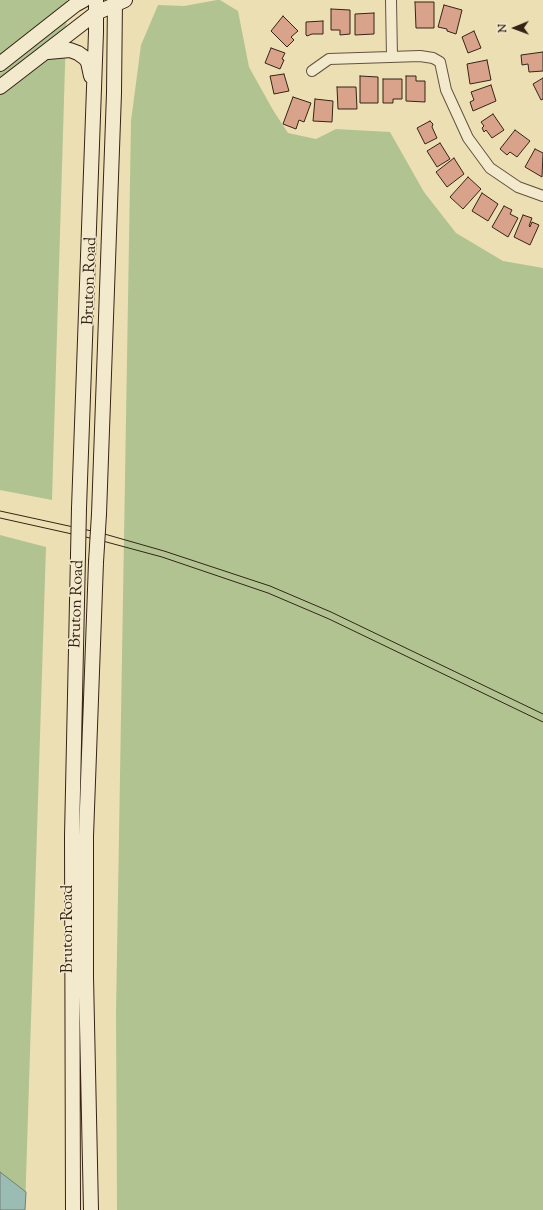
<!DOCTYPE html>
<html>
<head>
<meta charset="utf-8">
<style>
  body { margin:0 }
  #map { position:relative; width:543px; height:1210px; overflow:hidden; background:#eddfb4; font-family:"Sorts Mill Goudy",serif }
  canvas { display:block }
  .north { position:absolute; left:495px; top:8px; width:40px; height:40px; -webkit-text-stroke:3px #f3eace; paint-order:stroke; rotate:269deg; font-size:11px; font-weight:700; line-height:16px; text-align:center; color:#352416 }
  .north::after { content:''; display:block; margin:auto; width:14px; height:18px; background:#352416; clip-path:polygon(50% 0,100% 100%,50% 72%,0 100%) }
</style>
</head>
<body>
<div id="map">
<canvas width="543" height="1210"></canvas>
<div class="north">N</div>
</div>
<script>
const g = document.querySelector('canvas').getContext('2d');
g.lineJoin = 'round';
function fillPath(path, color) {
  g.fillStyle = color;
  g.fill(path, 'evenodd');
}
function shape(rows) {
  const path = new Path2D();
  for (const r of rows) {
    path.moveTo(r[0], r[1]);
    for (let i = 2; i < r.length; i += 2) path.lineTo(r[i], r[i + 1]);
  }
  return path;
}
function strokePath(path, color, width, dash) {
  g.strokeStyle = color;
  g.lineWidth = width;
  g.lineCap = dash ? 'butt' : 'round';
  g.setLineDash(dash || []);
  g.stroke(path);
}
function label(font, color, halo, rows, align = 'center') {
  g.font = font + ' "Sorts Mill Goudy",serif';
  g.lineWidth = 3;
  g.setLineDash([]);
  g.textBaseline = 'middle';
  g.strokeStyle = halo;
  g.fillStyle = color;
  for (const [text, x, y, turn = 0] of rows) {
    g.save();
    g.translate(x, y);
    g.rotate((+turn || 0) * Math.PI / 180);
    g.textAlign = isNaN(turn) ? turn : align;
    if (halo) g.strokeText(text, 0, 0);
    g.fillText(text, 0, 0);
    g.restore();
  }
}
fillPath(shape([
  [0,0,67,0,52,500,0,490],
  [217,0,220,0,238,11,249,67,273,110,288,133,316,139,336,129,390,132,424,192,456,233,503,261,543,268,543,1210,117,1210,116,1013,131,121,141,45,158,5,184,6],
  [0,535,46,547,25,1210,0,1210]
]), '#b2c392');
const water = shape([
  [0,1172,26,1192,25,1210,0,1210,0,1172]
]);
fillPath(water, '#9abcb2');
strokePath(water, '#727f74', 1);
const building = shape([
  [415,2,434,2,434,28,416,28,415,2],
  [444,5,462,10,456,34,447,31,447,29,438,27,444,5],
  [331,9,350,10,350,34,340,35,340,30,331,30,331,9],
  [374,13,374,34,355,35,355,14,374,13],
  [283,16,298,31,291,37,294,40,287,47,271,31,283,16],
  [323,21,323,34,312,34,307,36,306,35,306,22,323,21],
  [474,31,481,48,468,53,462,37,474,31],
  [271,48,285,53,282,59,284,60,280,69,265,63,271,48],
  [543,52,543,71,529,72,528,64,522,65,521,55,543,52],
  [487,60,491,80,470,84,467,64,487,60],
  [284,74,289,91,274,94,270,76,284,74],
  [360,76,378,77,378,103,360,103,360,76],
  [406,76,416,76,416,81,425,81,425,102,406,101,406,76],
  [543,78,543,99,541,100,533,84,543,78],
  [383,79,402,79,402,99,393,99,393,103,383,103,383,79],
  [491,85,496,101,473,111,470,102,474,100,471,92,491,85],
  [337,87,356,87,357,109,338,109,337,87],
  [293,97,311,103,304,122,299,120,296,129,283,124,293,97],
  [315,99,333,101,332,122,313,121,315,99],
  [493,114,504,130,492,138,486,130,484,132,482,128,484,126,481,122,493,114],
  [430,121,433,124,432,127,437,138,425,144,417,128,430,121],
  [515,130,530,141,517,157,510,152,507,155,500,149,515,130],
  [440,143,450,159,437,167,427,151,440,143],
  [535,149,543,153,542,177,525,167,535,149],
  [454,158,464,174,447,187,436,172,454,158],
  [468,177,481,189,463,209,450,197,468,177],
  [482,193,498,204,488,221,472,211,482,193],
  [504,206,512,210,510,214,518,218,508,237,492,227,504,206],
  [523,215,532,218,529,226,530,227,532,222,539,225,530,245,514,237,523,215]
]);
fillPath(building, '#d9a28b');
strokePath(building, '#352416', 1);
const minor = shape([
  [391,0,392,57],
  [312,71,329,59,420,56,433,58,440,62,446,90,468,138,490,168,518,187,543,196]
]);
const secondary = shape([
  [48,52,70,50,78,53,85,58,88,62,91,76],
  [0,64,75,5,84,0],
  [0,87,96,13,125,0],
  [79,508,96,32,96,0],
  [99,514,114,93,115,0],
  [73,1210,72,836,78,555],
  [91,1210,86,977,86,836,96,562]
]);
strokePath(minor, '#63533e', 12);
strokePath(secondary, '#352416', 16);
strokePath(minor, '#f3eace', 10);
strokePath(secondary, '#f3eace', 14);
strokePath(shape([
  [0,511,101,533,164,551,270,586,331,612,543,714],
  [0,518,99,540,162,557,268,593,329,619,543,722]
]), '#352416', 1);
const secondaryBridge = shape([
  [78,555,79,508],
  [96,562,99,514]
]);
strokePath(secondaryBridge, '#352416', 16, []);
strokePath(secondaryBridge, '#f3eace', 14);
label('16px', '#352416', '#f3eace', [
  ["Bruton Road",91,281,-88],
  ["Bruton Road",78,604,-88],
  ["Bruton Road",69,929,-90]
]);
</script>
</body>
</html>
